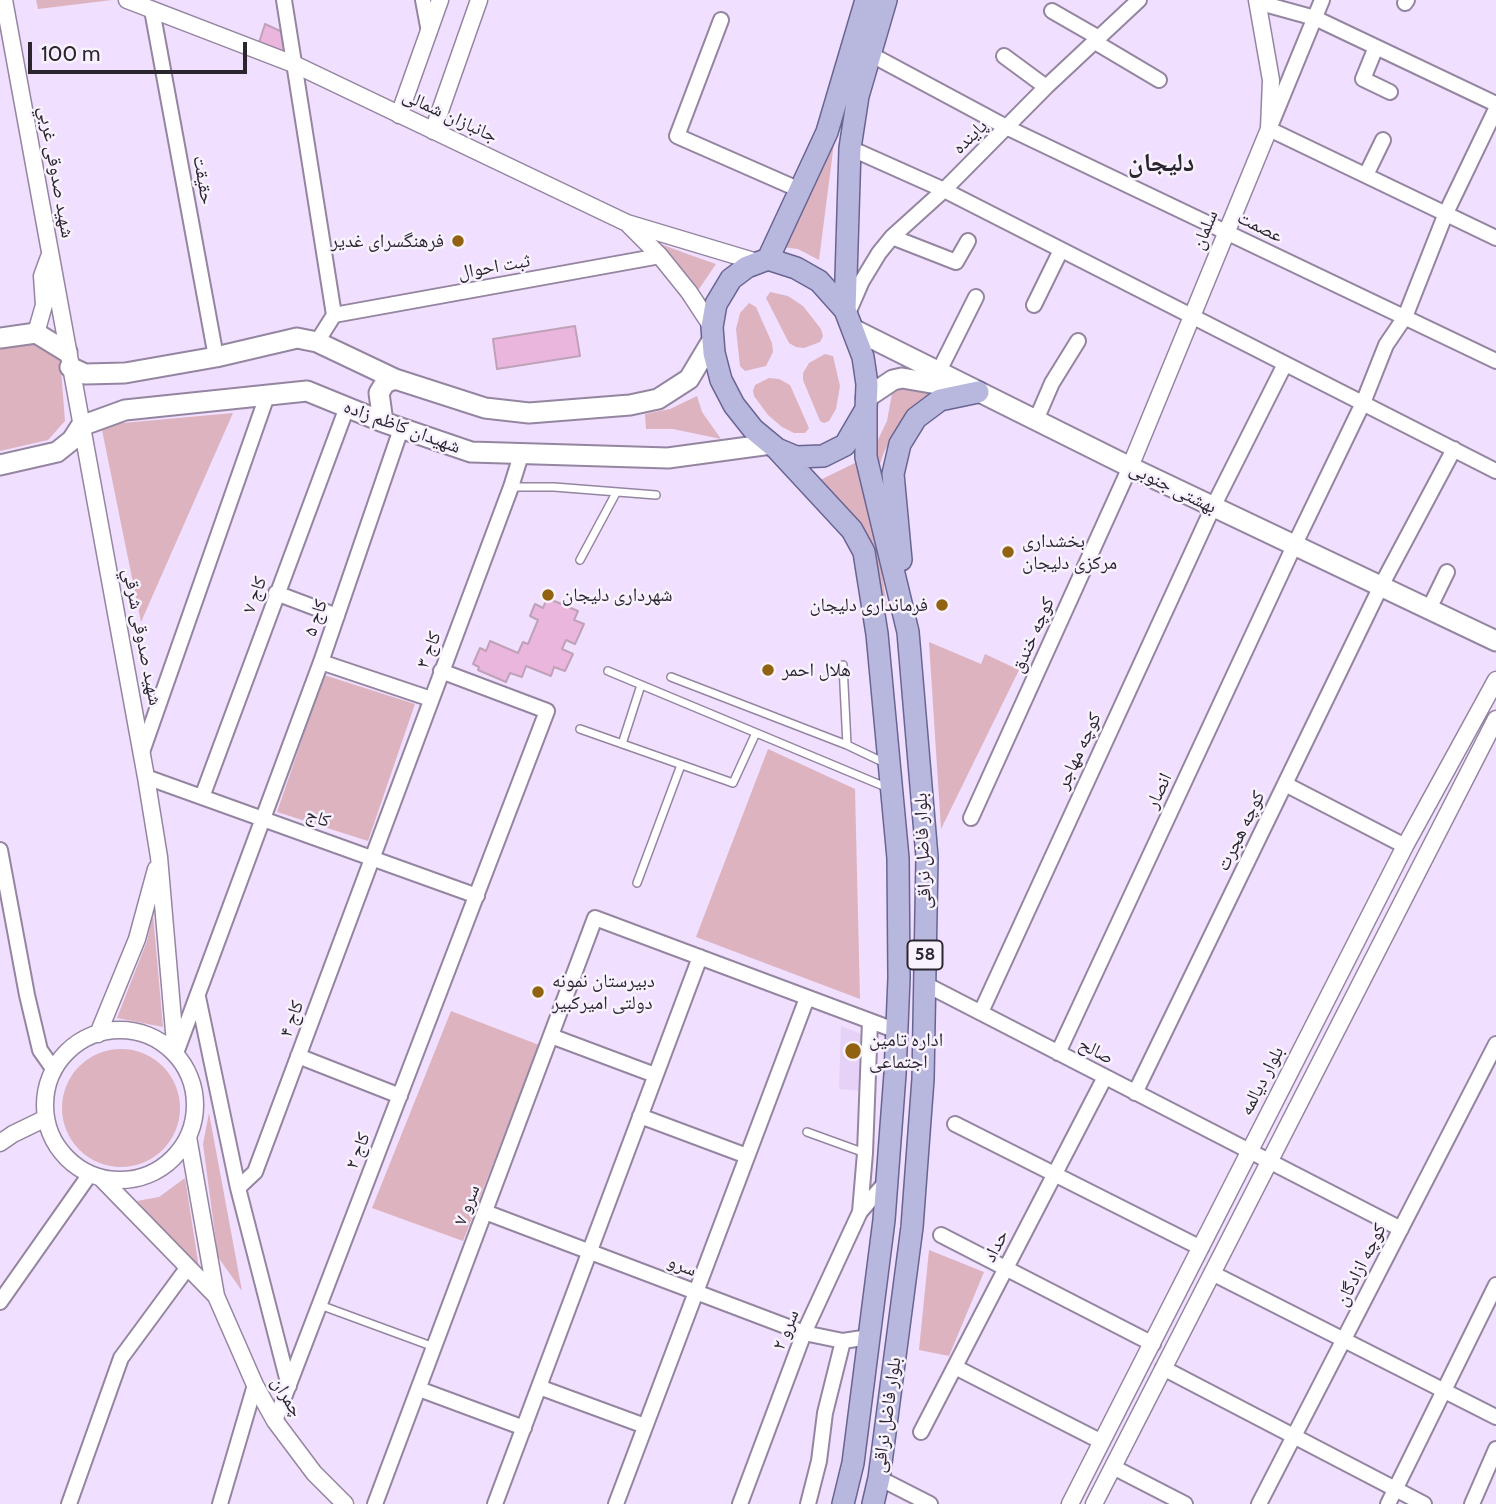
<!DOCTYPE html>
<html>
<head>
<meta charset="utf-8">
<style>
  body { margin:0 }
  #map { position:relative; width:1496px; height:1504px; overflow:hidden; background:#f0dffe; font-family:Cabin,sans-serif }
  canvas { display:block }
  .scale { position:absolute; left:28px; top:42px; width:219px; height:32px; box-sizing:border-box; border:4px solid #2b2530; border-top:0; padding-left:9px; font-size:21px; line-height:24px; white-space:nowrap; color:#2b2530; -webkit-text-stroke:5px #f8f1fe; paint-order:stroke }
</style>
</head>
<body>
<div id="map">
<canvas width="1496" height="1504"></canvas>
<div class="scale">100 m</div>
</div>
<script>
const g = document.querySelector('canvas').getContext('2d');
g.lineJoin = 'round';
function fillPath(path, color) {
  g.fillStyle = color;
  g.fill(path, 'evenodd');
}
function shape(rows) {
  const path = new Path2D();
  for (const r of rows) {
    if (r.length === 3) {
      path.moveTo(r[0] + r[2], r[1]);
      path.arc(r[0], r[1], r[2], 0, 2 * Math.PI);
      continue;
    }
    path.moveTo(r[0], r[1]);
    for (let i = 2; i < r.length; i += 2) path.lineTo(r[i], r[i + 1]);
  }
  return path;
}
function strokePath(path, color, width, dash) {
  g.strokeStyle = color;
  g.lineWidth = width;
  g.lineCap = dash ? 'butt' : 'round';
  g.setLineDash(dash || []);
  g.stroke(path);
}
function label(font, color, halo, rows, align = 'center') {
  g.font = font + ' Cabin,"Noto Naskh Arabic",sans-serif';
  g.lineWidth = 5;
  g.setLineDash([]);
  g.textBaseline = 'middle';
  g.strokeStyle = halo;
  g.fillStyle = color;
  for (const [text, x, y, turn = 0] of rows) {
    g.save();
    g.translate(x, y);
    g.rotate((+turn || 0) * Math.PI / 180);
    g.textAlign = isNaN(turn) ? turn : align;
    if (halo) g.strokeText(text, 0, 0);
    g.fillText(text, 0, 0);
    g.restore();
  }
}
fillPath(shape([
  [841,1026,866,1036,864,1091,839,1089]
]), '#e7d2f7');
fillPath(shape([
  [36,0,112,0,38,9],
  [835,135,819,260,798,249,782,247],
  [650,240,690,255,716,264,697,292,680,268],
  [770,292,788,296,803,306,821,329,823,336,820,342,804,348,796,347,789,343,766,298],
  [749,303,756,307,772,343,773,352,766,366,745,371,740,366,736,329,740,313],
  [31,335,60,357,65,421,48,440,0,451,0,339],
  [825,354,833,356,840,386,836,409,829,421,824,423,820,421,803,380,803,373,809,363],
  [769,378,779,379,790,385,809,428,805,433,794,433,782,427,768,415,754,396,753,391,755,385],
  [899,385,940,395,909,412,900,422,884,452,878,470,874,448,887,421,893,388],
  [697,396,702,412,721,439,673,429,646,429,645,414,670,409],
  [233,413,141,622,101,425],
  [857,462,878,549,887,606,881,607,816,482],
  [929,642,981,664,985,654,1019,670,941,829],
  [324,675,415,704,368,841,277,812],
  [768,749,855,789,860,999,696,937],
  [153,914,163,1027,117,1018,147,941],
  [451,1011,539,1045,463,1241,372,1208],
  [121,1108,59],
  [209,1113,242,1291,218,1257,203,1144],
  [185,1178,199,1268,137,1201,159,1197],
  [929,1250,984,1272,949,1356,919,1350]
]), '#ddb3bf');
const building = shape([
  [265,24,289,35,294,63,258,46,265,24],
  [575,326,580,356,497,369,493,339,575,326],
  [547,598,578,611,574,620,584,624,575,644,566,640,562,649,573,654,565,671,554,667,551,676,526,666,522,677,510,673,506,682,478,670,479,667,473,664,480,648,486,651,490,641,518,653,523,642,528,644,538,620,530,616,535,604,543,608,547,598]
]);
fillPath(building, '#ebb6de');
strokePath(building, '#bfa2b8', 2);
const service = shape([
  [511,487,554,487,656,495],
  [580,560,616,493],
  [843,665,847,745],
  [608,671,888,788],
  [671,677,847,745,885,763],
  [580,729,733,783,755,735],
  [622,744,641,685],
  [637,883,681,765],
  [807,1132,865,1153],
  [320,1305,434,1347]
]);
const minor = shape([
  [284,0,334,315,317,342],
  [423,0,429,32],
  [1322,0,1269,129,1496,238],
  [1257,2,1315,18,1496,104],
  [1405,3,1407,0],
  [152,10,216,357],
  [1052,11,1099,38],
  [721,20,677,136,800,190],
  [1095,42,1159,80],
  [1376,47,1363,79,1390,92],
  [870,54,1008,128,1496,361],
  [1004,56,1046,87],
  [850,148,944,190,1496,471],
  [1366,175,1383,140],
  [892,237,956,262,968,241],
  [1034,305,1061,250],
  [849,311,862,281,879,253,892,237,944,190,1046,87,1139,0],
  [334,315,660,256],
  [939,371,976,297],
  [1036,420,1052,383,1078,341],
  [276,593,337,616],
  [1429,609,1447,572],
  [321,662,431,699],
  [142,752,268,393],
  [146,777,477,896],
  [1285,784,1405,846],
  [202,797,347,407],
  [971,818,1130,467],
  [0,850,27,995,40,1050,54,1070],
  [925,984,1401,1229],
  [198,997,238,1188,289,1386],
  [981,1012,1213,507,1285,364],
  [551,1036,655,1075],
  [176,1053,321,662,401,429],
  [1058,1053,1294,546,1363,403,1386,345,1405,317,1446,213,1496,109],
  [298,1056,400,1096],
  [1135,1093,1381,586,1454,449],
  [640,1116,747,1156],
  [955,1124,1201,1248],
  [238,1188,255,1172,511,487,521,455],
  [485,1212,804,1333,843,1341,869,1337],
  [860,1212,865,1153,870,1021],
  [941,1235,1153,1344],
  [1212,1273,1496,1417],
  [0,1302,90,1174],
  [955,1367,1102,1442],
  [1163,1368,1424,1504],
  [539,1387,645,1426],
  [419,1389,524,1428],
  [275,1421,547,711,441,671],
  [921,1432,1105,1077],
  [1113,1467,1185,1504],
  [879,1478,930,1504],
  [69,1504,121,1358,188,1267],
  [220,1504,255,1385],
  [375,1504,595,918,897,1031],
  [495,1504,700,957],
  [616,1504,807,998],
  [740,1504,804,1333,860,1212,886,1182],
  [808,1504,819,1461,825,1413,843,1341],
  [1259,1504,1496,1044],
  [1388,1504,1496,1285],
  [1472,1504,1496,1449]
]);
const tertiary = shape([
  [4,0,146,777,159,857,176,1055],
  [127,0,296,65,627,223,757,262],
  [399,115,440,0],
  [433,131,479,0],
  [629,225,660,256,689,292,712,327],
  [36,333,44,305,42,276,49,257],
  [1130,467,1269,129,1271,80,1257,0],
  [120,1105,75],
  [98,1034,137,939,156,869],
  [188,1137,216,1296,255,1385,275,1421,314,1473,345,1504],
  [0,1143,13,1134,46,1118],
  [101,1178,216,1296],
  [1070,1504,1405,846,1496,680],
  [1094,1504,1496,719]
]);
const secondary = shape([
  [853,329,1130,467,1496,641],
  [0,338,36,333,67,352],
  [70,367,85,374,125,373,216,357,297,338,317,342,395,379,485,408,529,413,630,405,658,399,689,379,713,339],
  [866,398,893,380,902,378,960,388],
  [383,422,379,393,385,383,395,379],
  [0,465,57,452,72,440,81,426,125,410,307,391,383,422,471,452,668,458,771,444]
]);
const primary = shape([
  [768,259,796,268,819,281,845,310,863,357,867,384,866,409,845,445,823,456,796,457,777,449,753,429,734,405,721,380,714,353,712,327,716,304,731,279,747,267,768,259],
  [768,259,827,132,866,0],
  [845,310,850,148,858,96,886,0],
  [866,409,866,457,908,632,927,857,923,1079,912,1227,879,1478,873,1504],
  [777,449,852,530,864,552,877,634,898,858,899,978,895,1074,884,1220,853,1463,843,1504],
  [901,560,893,474,900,444,916,418,940,400,978,392]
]);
strokePath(service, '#9485a1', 10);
strokePath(minor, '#9485a1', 18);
strokePath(tertiary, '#9485a1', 19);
strokePath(secondary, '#9485a1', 23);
strokePath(primary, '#686593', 24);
strokePath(service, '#fff', 7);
strokePath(minor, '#fff', 14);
strokePath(tertiary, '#fff', 16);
strokePath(secondary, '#fff', 19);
strokePath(primary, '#b8b7de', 21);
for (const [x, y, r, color] of [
  [458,241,7,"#91620f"],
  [1008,552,7,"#91620f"],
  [548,595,7,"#91620f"],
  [942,605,7,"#91620f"],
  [768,670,7,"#91620f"],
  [538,992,7,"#91620f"],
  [853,1051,9,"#91620f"]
]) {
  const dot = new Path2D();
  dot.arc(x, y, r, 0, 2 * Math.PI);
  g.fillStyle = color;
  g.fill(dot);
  strokePath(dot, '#f8f1fe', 2.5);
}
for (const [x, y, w] of [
  [925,955,35]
]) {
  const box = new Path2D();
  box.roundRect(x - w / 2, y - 14.5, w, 29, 5);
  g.fillStyle = '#f8f1fe';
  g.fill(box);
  strokePath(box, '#2b2530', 2);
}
label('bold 18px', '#2b2530', null, [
  ["58",925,955]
]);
label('19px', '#2b2530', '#f8f1fe', [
  ["جانبازان شمالی",450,116,25],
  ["پاینده",970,137,-44],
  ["شهید صدوقی غربي",56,172,80],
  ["حقیقت",203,180,80],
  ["عصمت",1260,227,26],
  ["سلمان",1205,230,-68],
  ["ثبت احوال",494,267,-10],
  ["شهیدان کاظم زاده",402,427,20],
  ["بهشتی جنوبی",1173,488,26],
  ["کاج ۷",255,595,-70],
  ["کاج ۵",316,618,-71],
  ["کوچه خندق",1033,635,-66],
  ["شهید صدوقی شرقي",142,637,79],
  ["کاج ۳",429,650,-69],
  ["کوچه مهاجر",1079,751,-65],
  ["انصار",1159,791,-65],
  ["کاج",318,818,20],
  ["کوچه هجرت",1241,831,-64],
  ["بلوار فاضل نراقی",923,851,-92],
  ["کاج ۴",292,1019,-70],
  ["صالح",1096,1051,28],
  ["بلوار دیالمه",1262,1081,-63],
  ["کاج ۲",358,1151,-69],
  ["سرو ۷",467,1205,-69],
  ["حداد",996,1246,-63],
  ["کوچه ازادگان",1361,1265,-63],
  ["سرو",682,1266,21],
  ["سرو ۲",786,1330,-68],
  ["چمران",287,1397,59],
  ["بلوار فاضل نراقی",887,1415,-82]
]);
label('19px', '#2b2530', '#f8f1fe', [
  ["فرهنگسرای غدیر",444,241,"right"],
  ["بخشداری",1022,541],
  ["مرکزی دلیجان",1022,563],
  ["شهرداری دلیجان",562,595],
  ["فرمانداری دلیجان",928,605,"right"],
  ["هلال احمر",782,670],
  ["دبیرستان نمونه",552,981],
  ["دولتی امیرکبیر",552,1003],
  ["اداره تامین",869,1040],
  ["اجتماعی",869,1062]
], 'left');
label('bold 26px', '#2b2530', '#f8f1fe', [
  ["دلیجان",1161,163]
]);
</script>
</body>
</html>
